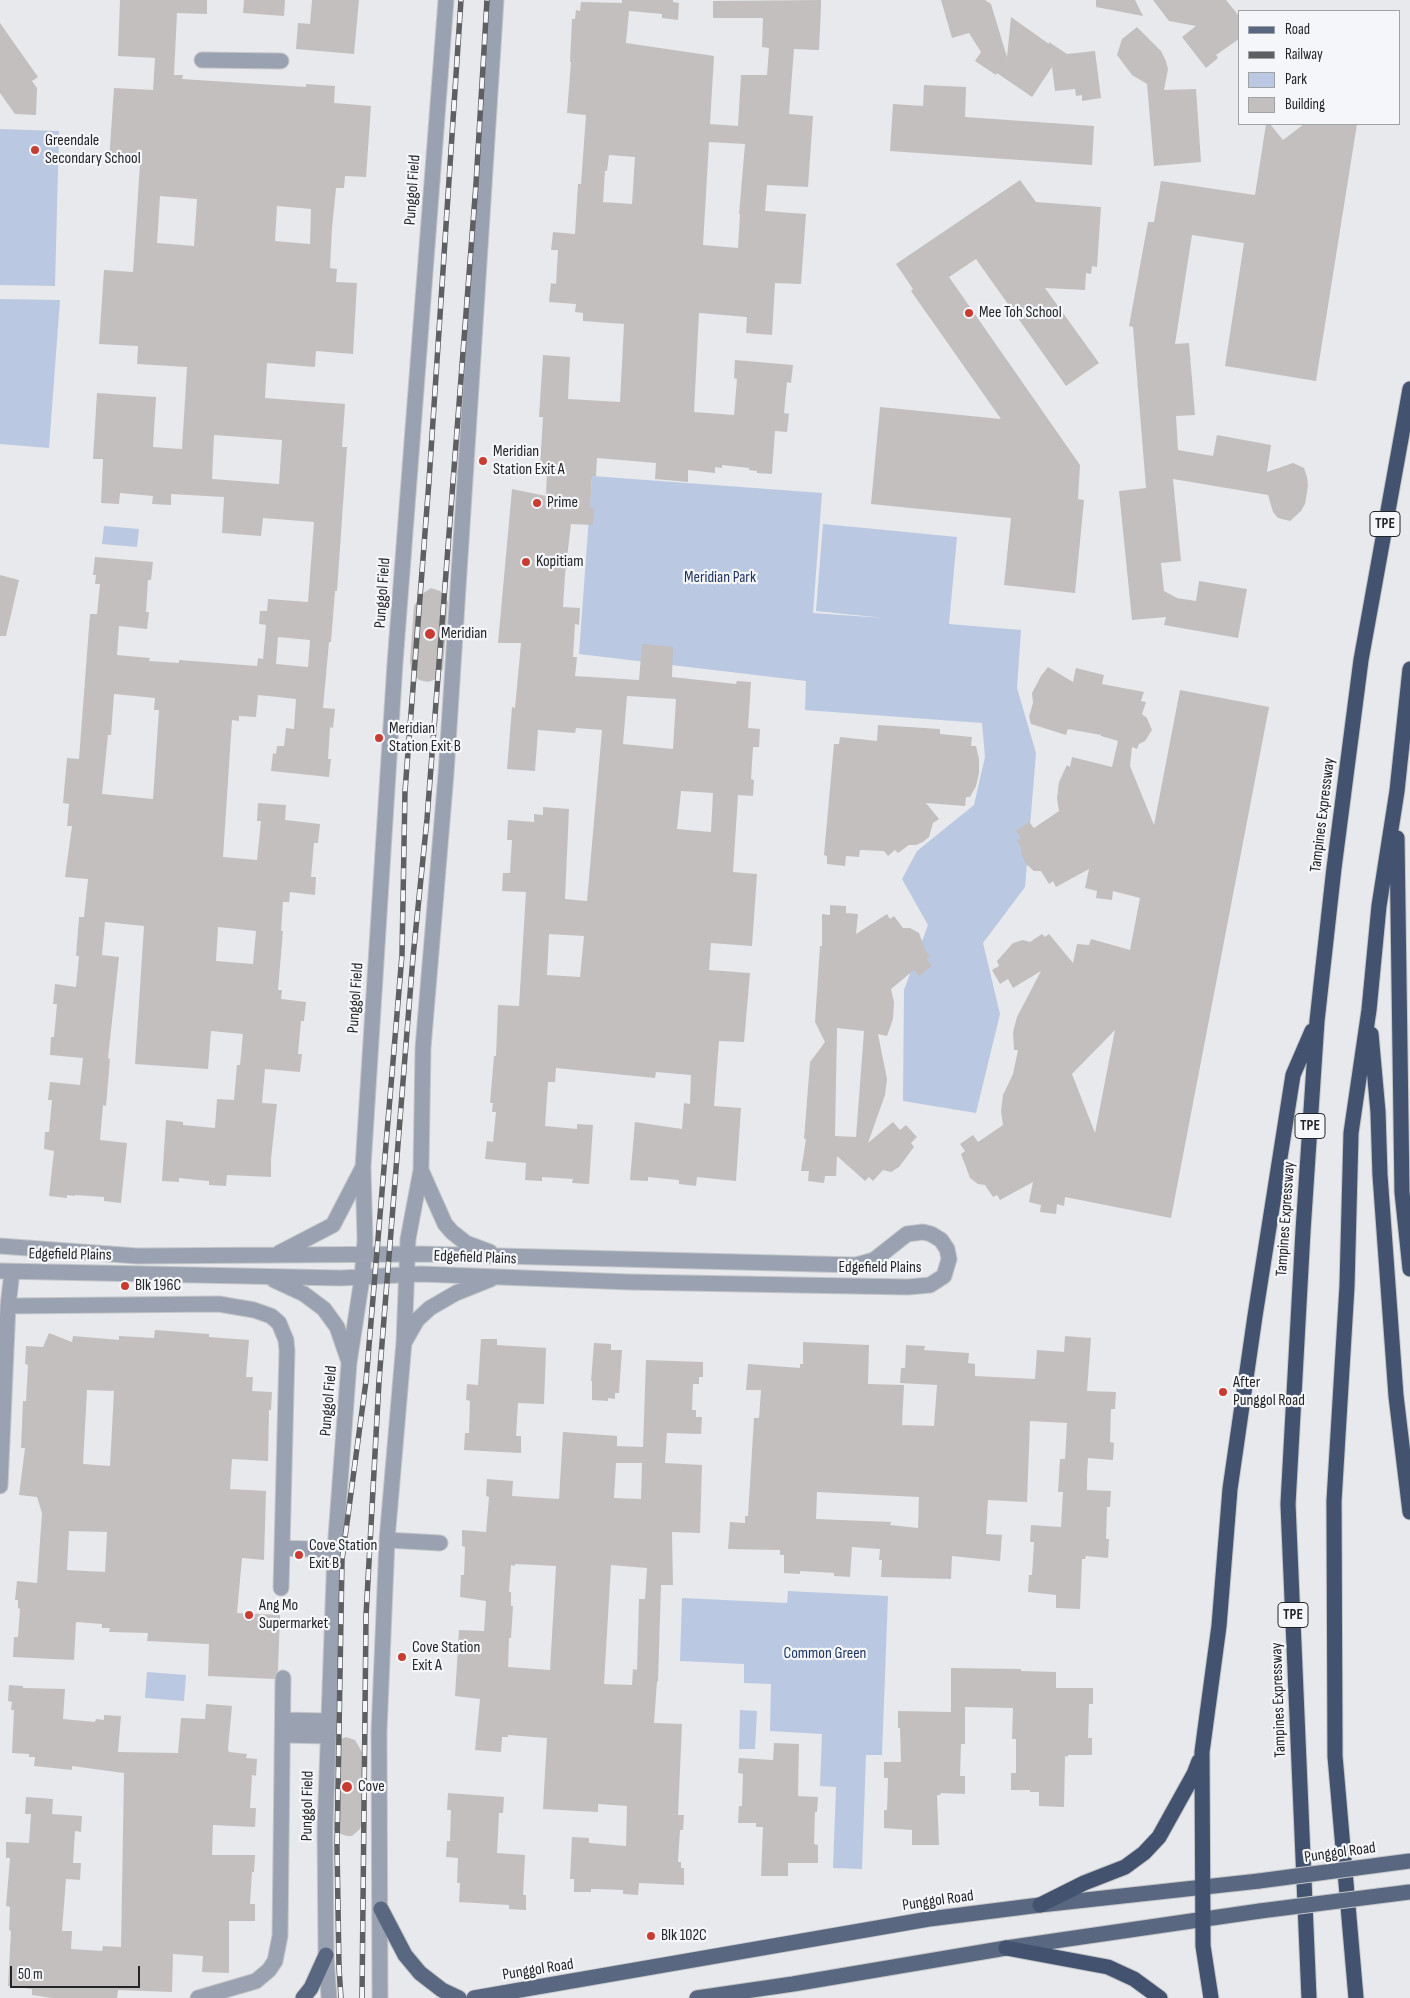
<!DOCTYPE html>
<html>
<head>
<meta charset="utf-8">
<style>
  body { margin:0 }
  #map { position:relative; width:1410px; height:1998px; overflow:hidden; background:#e7e9ec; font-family:"Sofia Sans Condensed",sans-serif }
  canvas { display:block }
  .legend { position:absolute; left:1238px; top:10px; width:162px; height:115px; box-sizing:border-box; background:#f4f6fa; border:1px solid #a1a2a5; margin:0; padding:6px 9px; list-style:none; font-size:15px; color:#242526 }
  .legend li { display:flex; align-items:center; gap:10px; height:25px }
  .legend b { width:25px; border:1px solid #a1a2a5 }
  .scale { position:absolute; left:10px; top:1966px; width:130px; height:22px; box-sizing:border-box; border:2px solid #242526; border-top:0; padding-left:6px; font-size:15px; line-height:18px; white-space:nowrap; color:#242526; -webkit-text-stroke:4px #f4f6fa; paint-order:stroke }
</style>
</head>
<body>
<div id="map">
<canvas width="1410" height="1998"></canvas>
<ul class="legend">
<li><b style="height:6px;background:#596781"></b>Road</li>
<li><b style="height:6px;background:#5e5f61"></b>Railway</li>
<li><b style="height:14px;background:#bbc8e1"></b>Park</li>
<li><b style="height:14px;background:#c4bfbf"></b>Building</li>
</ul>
<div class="scale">50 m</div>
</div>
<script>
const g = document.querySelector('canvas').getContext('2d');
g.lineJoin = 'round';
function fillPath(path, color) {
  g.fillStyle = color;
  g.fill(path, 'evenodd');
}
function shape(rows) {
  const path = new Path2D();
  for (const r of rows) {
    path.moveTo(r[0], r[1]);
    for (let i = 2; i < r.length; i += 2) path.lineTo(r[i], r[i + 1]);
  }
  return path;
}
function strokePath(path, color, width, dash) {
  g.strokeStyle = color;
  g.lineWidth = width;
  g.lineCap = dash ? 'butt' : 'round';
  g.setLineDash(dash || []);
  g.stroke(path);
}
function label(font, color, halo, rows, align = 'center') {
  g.font = font + ' "Sofia Sans Condensed",sans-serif';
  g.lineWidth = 4.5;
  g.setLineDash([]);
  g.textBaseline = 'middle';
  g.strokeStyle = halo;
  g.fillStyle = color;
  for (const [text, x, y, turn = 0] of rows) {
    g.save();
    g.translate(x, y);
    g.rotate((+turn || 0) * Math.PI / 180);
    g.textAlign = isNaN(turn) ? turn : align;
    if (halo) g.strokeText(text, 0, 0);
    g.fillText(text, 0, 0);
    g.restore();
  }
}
fillPath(shape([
  [0,129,59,131,55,286,0,285],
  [0,299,60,300,49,448,0,444],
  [592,476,822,493,813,613,884,618,816,611,823,524,957,537,949,624,1021,630,1017,688,1036,753,1025,887,983,943,1000,1014,976,1113,903,1101,904,990,928,925,902,879,917,851,974,805,985,757,982,723,805,710,806,681,579,654],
  [104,526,139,529,137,547,102,544],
  [788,1591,888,1596,882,1755,866,1755,862,1869,833,1868,836,1787,820,1786,822,1734,770,1731,771,1684,744,1683,744,1664,680,1661,682,1598,787,1603],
  [147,1672,186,1675,184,1701,145,1698],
  [740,1710,757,1711,755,1749,739,1749]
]), '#bbc8e1');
fillPath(shape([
  [120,0,207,0,207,14,177,13,174,75,183,75,182,79,306,87,306,84,335,86,334,103,371,106,366,177,345,176,344,188,336,188,332,228,330,268,337,269,336,282,357,283,353,354,316,351,315,367,267,363,265,398,345,404,342,447,347,447,337,591,335,591,331,642,329,642,323,708,335,709,333,728,330,727,328,759,331,759,329,777,271,771,273,753,276,754,277,746,284,746,286,728,294,729,296,699,258,695,256,717,239,716,239,721,232,720,223,857,257,860,261,821,257,821,258,803,286,805,285,820,320,824,318,843,314,843,311,877,316,877,315,895,290,892,289,902,283,902,281,931,283,931,278,990,282,990,281,999,306,1002,304,1021,301,1021,298,1054,302,1054,300,1072,265,1069,262,1103,277,1104,271,1159,271,1177,227,1175,226,1186,209,1185,209,1181,179,1178,179,1182,162,1181,166,1120,183,1122,183,1125,215,1128,217,1099,234,1100,237,1065,240,1065,243,1034,211,1031,208,1069,135,1064,144,926,105,922,102,955,119,957,108,1058,110,1059,106,1106,103,1105,100,1140,127,1143,121,1203,104,1201,104,1197,75,1195,75,1196,67,1195,67,1198,49,1196,54,1151,44,1149,45,1132,49,1132,52,1100,48,1100,50,1082,80,1085,83,1058,50,1055,51,1037,54,1037,57,1004,53,1004,55,984,76,987,79,956,76,956,79,917,84,917,88,879,65,877,72,826,67,826,69,804,63,803,67,758,79,759,90,614,97,614,100,584,95,584,96,575,93,575,95,557,153,562,151,580,148,580,146,612,149,612,147,629,119,626,117,655,150,658,149,661,179,663,179,660,257,666,258,658,263,659,266,625,259,624,260,611,267,611,268,599,308,602,314,522,263,518,261,536,222,533,224,497,171,494,171,505,152,504,153,496,120,493,119,504,101,503,103,459,93,459,97,393,156,397,153,447,182,449,187,367,137,364,138,346,99,344,104,270,133,272,140,163,109,161,114,88,153,90,155,58,118,56],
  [160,196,197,199,194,246,157,243],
  [277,206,311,209,310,244,275,241],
  [214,435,282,440,279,484,212,479],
  [278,637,310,640,308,667,276,664],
  [114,694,155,698,154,710,159,710,153,799,102,794,108,735,111,735],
  [218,927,256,931,253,964,216,961],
  [244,0,285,0,284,16,243,13],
  [312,0,359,0,354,54,296,49,298,23,310,24],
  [622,0,673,0,673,2,679,3,678,20,662,18,662,14,629,11,626,43,714,56,710,124,738,126,741,75,767,75,769,48,762,47,763,18,713,18,713,1,821,0,821,7,819,50,794,49,789,114,813,116,808,187,767,185,765,211,806,214,801,284,775,283,772,335,746,333,747,317,699,313,694,412,734,415,737,379,734,378,735,360,793,365,791,383,787,382,784,413,789,414,787,432,775,431,772,474,757,473,757,471,749,470,749,468,722,465,722,468,715,467,715,473,688,470,688,482,655,479,656,463,597,458,596,476,592,476,590,508,594,509,593,525,571,524,565,575,563,607,580,608,579,625,575,624,573,657,577,657,575,676,639,680,642,644,673,647,672,677,736,684,737,681,751,682,748,728,760,729,759,747,753,747,751,779,754,780,753,796,738,795,733,872,757,874,752,946,711,943,709,970,750,973,744,1042,719,1041,714,1106,741,1108,736,1181,697,1177,696,1186,679,1184,679,1180,648,1177,648,1181,630,1180,635,1122,682,1129,684,1103,690,1104,691,1075,656,1072,655,1078,556,1068,555,1082,548,1082,545,1126,577,1129,577,1124,593,1125,589,1184,572,1183,573,1179,542,1177,542,1181,525,1180,526,1163,485,1159,487,1141,493,1142,496,1112,492,1112,493,1103,490,1103,494,1056,496,1056,498,1005,519,1006,526,892,502,891,503,873,510,873,512,840,507,840,508,820,534,822,534,814,543,815,543,807,569,809,565,899,587,901,602,730,576,728,575,733,538,730,535,771,507,769,512,707,515,708,521,643,498,643,512,489,546,496,547,467,540,466,543,417,539,417,543,355,570,357,568,399,620,402,624,324,583,321,583,313,575,312,576,304,549,302,551,283,556,284,558,250,551,250,553,232,575,234,578,184,581,184,586,115,567,113,571,62,570,62,572,19,575,19,576,10,580,11,581,2,622,3],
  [709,142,745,144,739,214,740,214,738,248,703,245],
  [609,155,635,157,632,204,603,202,605,171,607,171],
  [627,696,676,699,673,749,623,744],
  [681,791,713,793,711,832,677,829],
  [549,934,584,936,580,977,547,975],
  [941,0,985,0,991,4,1007,57,1011,17,1049,44,1049,42,1067,54,1095,51,1101,98,1082,101,1082,95,1076,96,1075,89,1055,91,1052,67,1032,97,997,73,996,75,975,61,981,52,969,33,952,38],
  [1096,0,1135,0,1143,16,1096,7],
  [1153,0,1226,0,1239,16,1239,39,1216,55,1218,58,1206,68,1182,37,1196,26,1169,21],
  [0,23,38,77,32,81,37,88,36,115,15,114,0,93],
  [1137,27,1161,51,1166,61,1168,69,1164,90,1196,89,1201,162,1154,166,1147,84,1132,75,1117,55,1122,39],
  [924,85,966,87,965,117,1094,126,1092,165,890,151,893,104,923,106],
  [1266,124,1270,124,1283,140,1304,124,1357,124,1316,381,1225,366,1244,243,1192,235,1175,344,1189,343,1195,415,1176,416,1178,450,1213,456,1217,435,1271,445,1267,472,1293,463,1304,468,1307,477,1308,486,1305,504,1301,511,1290,521,1278,518,1273,512,1268,495,1173,479,1181,561,1161,563,1164,591,1177,598,1196,601,1199,581,1247,589,1238,638,1164,625,1166,617,1132,620,1119,491,1146,488,1133,327,1129,326,1148,222,1154,222,1161,181,1255,195],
  [1020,180,1036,202,1101,207,1097,267,1092,266,1091,274,1086,273,1085,290,1045,288,1099,363,1066,386,976,259,949,277,1080,465,1078,499,1084,500,1075,593,1004,585,1011,518,871,504,880,407,1001,419,911,291,913,289,896,264],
  [0,575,19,580,6,636,0,636],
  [431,588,440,591,448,602,443,669,437,679,428,682,419,680,415,676,411,670,410,661,414,606,422,594],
  [1048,667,1073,682,1076,668,1104,675,1102,684,1144,692,1141,701,1146,702,1142,714,1147,718,1152,730,1145,741,1139,744,1137,749,1132,747,1130,766,1154,825,1180,690,1269,707,1171,1218,1065,1197,1064,1206,1057,1204,1056,1214,1040,1212,1041,1205,1029,1202,1033,1182,1000,1200,997,1195,993,1197,985,1185,978,1184,970,1178,961,1154,965,1151,960,1144,973,1135,978,1142,1003,1125,1001,1111,1003,1095,1013,1074,1018,1050,1014,1050,1013,1032,1017,1017,1041,971,1013,988,1008,979,1000,984,992,970,999,966,997,961,1013,943,1023,940,1030,942,1042,934,1045,937,1049,934,1073,963,1077,944,1089,945,1091,939,1130,950,1140,898,1113,891,1112,900,1096,898,1097,891,1085,888,1089,869,1056,887,1053,881,1049,884,1041,871,1034,871,1026,864,1022,856,1021,847,1017,841,1021,838,1016,831,1029,822,1034,828,1059,811,1057,798,1059,782,1067,765,1070,767,1072,757,1112,767,1118,741,1101,736,1101,735,1068,729,1066,735,1031,724,1029,717,1033,703,1032,693,1041,676],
  [1115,1030,1095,1133,1072,1074],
  [878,725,940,729,940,734,972,737,971,746,976,746,979,759,979,773,976,786,970,797,966,797,965,806,926,803,939,819,933,823,929,837,923,842,916,845,909,845,898,853,895,850,888,856,884,851,860,850,859,857,846,856,845,866,827,864,827,856,824,855,834,744,839,744,840,737,877,741],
  [830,905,846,906,846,913,858,914,856,934,887,914,890,919,894,916,903,928,910,928,919,933,925,950,930,956,926,959,932,966,919,976,914,970,891,989,894,1002,893,1019,887,1036,878,1034,887,1079,885,1095,868,1143,893,1122,900,1130,906,1125,917,1137,911,1143,914,1147,899,1167,891,1172,883,1170,873,1181,869,1177,865,1181,837,1156,836,1176,825,1176,824,1183,808,1181,809,1171,801,1171,806,1139,804,1139,810,1062,825,1042,815,1022,820,946,822,946,822,914,830,915],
  [837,1028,864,1031,856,1137,835,1136],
  [155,1330,209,1334,209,1337,249,1340,246,1377,253,1377,252,1391,272,1392,271,1410,269,1410,268,1461,232,1459,230,1489,266,1491,264,1560,242,1558,237,1613,280,1615,278,1670,274,1679,208,1676,209,1644,147,1641,148,1633,109,1632,110,1628,102,1628,102,1624,76,1622,74,1660,13,1657,14,1637,18,1637,20,1609,18,1608,18,1600,15,1600,17,1581,37,1583,42,1513,37,1497,19,1495,25,1448,21,1448,23,1401,26,1401,28,1365,25,1364,26,1346,43,1347,49,1333,72,1342,73,1336,119,1340,119,1336,154,1338],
  [87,1390,114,1391,110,1466,83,1464],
  [69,1531,107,1532,105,1572,67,1570],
  [1065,1336,1091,1338,1087,1391,1116,1392,1115,1409,1111,1409,1110,1442,1114,1443,1113,1460,1088,1458,1087,1475,1087,1490,1111,1491,1110,1507,1107,1507,1106,1539,1109,1539,1108,1558,1086,1556,1085,1559,1082,1559,1080,1609,1056,1608,1056,1595,1028,1592,1029,1575,1032,1575,1034,1542,1030,1542,1031,1525,1061,1527,1063,1492,1058,1492,1060,1459,1065,1459,1067,1423,1030,1421,1027,1502,988,1500,986,1534,1002,1535,1000,1561,952,1556,951,1579,881,1577,882,1560,879,1560,880,1549,852,1547,850,1577,834,1576,834,1573,800,1571,800,1574,784,1573,784,1555,780,1555,780,1550,728,1549,730,1522,745,1523,745,1516,748,1516,754,1418,759,1418,761,1390,746,1390,748,1364,800,1368,800,1364,803,1364,803,1342,869,1345,868,1384,904,1385,902,1425,934,1426,937,1385,900,1383,901,1368,905,1368,906,1345,925,1346,924,1350,969,1353,968,1363,975,1364,975,1376,1035,1379,1037,1350,1064,1352],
  [817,1492,919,1497,918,1528,890,1525,891,1522,816,1519],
  [481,1339,497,1339,497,1345,546,1348,544,1404,518,1403,516,1436,521,1436,521,1453,464,1450,465,1433,469,1433,470,1401,466,1400,467,1384,478,1385],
  [594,1343,611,1344,611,1350,622,1350,619,1393,615,1393,615,1399,608,1398,608,1401,592,1400,592,1381,591,1381],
  [646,1360,703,1362,703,1377,699,1377,699,1384,693,1384,692,1410,696,1410,696,1417,702,1417,701,1434,667,1433,665,1463,702,1465,700,1533,672,1532,673,1585,661,1585,658,1682,657,1681,654,1723,682,1724,678,1815,684,1815,683,1830,680,1830,678,1862,681,1862,681,1868,684,1868,684,1885,639,1883,638,1895,623,1894,623,1890,597,1889,591,1889,591,1892,574,1892,574,1879,570,1879,572,1837,589,1838,589,1843,626,1846,627,1806,598,1804,598,1812,543,1809,547,1738,508,1735,508,1737,502,1737,501,1752,475,1750,480,1699,455,1696,459,1630,484,1631,486,1601,460,1597,461,1575,464,1575,465,1547,462,1546,462,1530,486,1532,489,1497,486,1496,487,1479,513,1481,512,1496,559,1499,563,1432,617,1436,617,1446,643,1447],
  [616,1463,642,1463,641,1499,614,1498],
  [515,1564,556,1566,550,1670,508,1667,509,1638,511,1638,513,1606,511,1606,511,1592,509,1592,511,1565,515,1566],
  [611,1565,647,1568,645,1599,639,1599,637,1670,633,1669,632,1685,604,1684],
  [951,1668,1021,1669,1021,1671,1056,1672,1056,1688,1093,1688,1093,1704,1089,1704,1088,1738,1092,1738,1092,1755,1068,1755,1068,1757,1065,1756,1064,1807,1039,1806,1039,1792,1030,1792,1030,1790,1011,1790,1011,1773,1016,1773,1016,1739,1012,1739,1013,1708,965,1707,965,1744,961,1744,960,1776,965,1776,965,1794,941,1793,940,1795,937,1795,939,1845,912,1845,912,1830,884,1828,884,1810,887,1810,888,1778,884,1778,884,1762,901,1762,900,1728,898,1728,898,1711,951,1712],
  [9,1685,23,1686,23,1688,65,1689,63,1719,95,1722,96,1719,104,1720,104,1715,121,1716,118,1752,178,1753,181,1718,205,1719,206,1704,232,1706,228,1749,229,1752,247,1754,246,1758,257,1759,256,1776,252,1775,250,1808,256,1808,255,1827,213,1825,212,1855,255,1855,254,1872,252,1872,250,1904,255,1904,255,1921,229,1921,229,1973,202,1972,203,1956,173,1954,172,1992,118,1990,117,1998,52,1998,32,1995,32,1989,8,1986,11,1931,9,1930,10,1907,6,1906,10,1858,6,1858,6,1842,29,1843,31,1814,25,1814,26,1797,53,1799,52,1814,82,1816,81,1832,75,1831,73,1863,81,1863,80,1880,66,1879,62,1931,72,1931,71,1949,102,1951,103,1946,121,1947,124,1773,72,1766,72,1770,34,1766,35,1757,29,1757,29,1754,12,1753,14,1710,11,1710,12,1702,8,1701],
  [346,1737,355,1740,362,1752,363,1820,360,1829,352,1836,347,1836,338,1833,334,1830,338,1740],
  [774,1743,799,1744,798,1796,818,1797,817,1812,815,1812,814,1844,818,1845,818,1863,788,1863,788,1876,761,1876,763,1827,756,1827,756,1823,738,1823,739,1806,742,1806,743,1774,738,1773,739,1758,773,1760],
  [448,1793,504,1797,503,1813,499,1813,497,1853,525,1855,523,1895,526,1895,526,1910,509,1909,509,1905,459,1902,460,1883,457,1883,458,1858,446,1857,447,1841,450,1841,451,1810,447,1810]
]), '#c4bfbf');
const minor = shape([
  [202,60,281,61],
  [421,1170,445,1224,452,1232,466,1243,490,1252],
  [0,1246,137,1256,422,1254,856,1265,874,1260,907,1234,923,1232,931,1234,941,1240,947,1249,949,1259,944,1276,930,1285,908,1287,629,1282,421,1274,341,1278,0,1271],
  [279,1253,333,1225,362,1169],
  [274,1280,304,1294,324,1309,337,1327,349,1362],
  [8,1306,219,1304,254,1310,271,1316,279,1323,286,1340,287,1351,281,1588],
  [405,1341,417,1320,430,1308,456,1293,491,1279],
  [0,1486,8,1306,12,1272],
  [387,1540,440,1543],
  [282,1548,335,1550],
  [283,1720,329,1721],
  [283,1735,328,1736],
  [198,1998,256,1981,269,1970,275,1961,280,1936,283,1678],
  [329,1998,326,1955,325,1829,335,1550,349,1363,362,1278,365,1240,363,1167,395,663,446,0],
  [380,1998,379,1732,387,1540,404,1342,408,1239,421,1170,423,1048,446,774,496,0]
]);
const major = shape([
  [381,1909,405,1955,420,1973,442,1990,459,1998],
  [303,1998,311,1988,326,1955],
  [474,1998,929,1919,1040,1905,1259,1881],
  [697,1998,793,1984,1006,1948,1260,1911]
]);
const highway = shape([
  [1397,838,1402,1192,1410,1269],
  [1371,1034,1378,1112,1380,1175,1396,1396,1410,1512],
  [1040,1905,1084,1883,1125,1867,1144,1853,1159,1837,1194,1774,1199,1761],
  [1006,1948,1108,1967,1134,1979,1160,1998],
  [1211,1998,1203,1946,1202,1752,1219,1626,1230,1489,1255,1316,1293,1075,1312,1031],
  [1309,1998,1288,1504,1303,1231,1317,1021,1334,868,1361,660,1410,389],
  [1356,1998,1335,1756,1334,1501,1347,1286,1351,1133,1369,1010,1379,906,1397,791,1410,669]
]);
strokePath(minor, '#c4c6c8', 17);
strokePath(major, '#c4c6c8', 17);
strokePath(highway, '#c4c6c8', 17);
strokePath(minor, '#9aa2b1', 15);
strokePath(major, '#596781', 15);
strokePath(highway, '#42526f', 15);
const rail = shape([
  [341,1998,339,1968,337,1846,342,1560,366,1381,402,955,405,791,429,481,461,0],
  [362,1998,366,1616,379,1381,413,957,427,819,476,184,487,0]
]);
strokePath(rail, '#5e5f61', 5.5);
strokePath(rail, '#f4f6fa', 4, [11]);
const majorBridge = shape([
  [1259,1881,1410,1861],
  [1260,1911,1410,1892]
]);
strokePath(majorBridge, '#c4c6c8', 17, []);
strokePath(majorBridge, '#596781', 15);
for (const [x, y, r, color] of [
  [35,150,5,"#c93c32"],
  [969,313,5,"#c93c32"],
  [483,461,5,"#c93c32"],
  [537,503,5,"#c93c32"],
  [526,562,5,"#c93c32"],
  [430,634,6,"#c93c32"],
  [379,738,5,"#c93c32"],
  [125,1286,5,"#c93c32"],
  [1223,1392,5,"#c93c32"],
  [299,1555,5,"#c93c32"],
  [249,1615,5,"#c93c32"],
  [402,1657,5,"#c93c32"],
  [347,1787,6,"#c93c32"],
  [651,1936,5,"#c93c32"]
]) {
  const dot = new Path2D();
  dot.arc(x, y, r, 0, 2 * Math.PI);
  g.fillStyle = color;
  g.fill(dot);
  strokePath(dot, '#f4f6fa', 2);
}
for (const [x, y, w] of [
  [1385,524,30],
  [1310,1126,30],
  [1293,1615,30]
]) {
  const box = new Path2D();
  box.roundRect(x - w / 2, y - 12.5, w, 25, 4);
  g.fillStyle = '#f4f6fa';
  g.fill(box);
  strokePath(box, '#242526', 1);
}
label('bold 15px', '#242526', null, [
  ["TPE",1385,524],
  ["TPE",1310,1126],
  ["TPE",1293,1615]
]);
label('16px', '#242526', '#f4f6fa', [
  ["Greendale",45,141],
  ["Secondary School",45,159],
  ["Mee Toh School",979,313],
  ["Meridian",493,452],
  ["Station Exit A",493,470],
  ["Prime",547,503],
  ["Kopitiam",536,562],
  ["Meridian",441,634],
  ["Meridian",389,729],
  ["Station Exit B",389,747],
  ["Blk 196C",135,1286],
  ["After",1233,1383],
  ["Punggol Road",1233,1401],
  ["Cove Station",309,1546],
  ["Exit B",309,1564],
  ["Ang Mo",259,1606],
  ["Supermarket",259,1624],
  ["Cove Station",412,1648],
  ["Exit A",412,1666],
  ["Cove",358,1787],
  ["Blk 102C",661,1936]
], 'left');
label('16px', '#242526', '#f4f6fa', [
  ["Punggol Field",413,190,-86],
  ["Punggol Field",383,593,-86],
  ["Tampines Expressway",1323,815,-83],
  ["Punggol Field",356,998,-86],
  ["Tampines Expressway",1286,1219,-86],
  ["Edgefield Plains",70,1255,1],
  ["Edgefield Plains",475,1258,2],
  ["Edgefield Plains",880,1268],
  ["Punggol Field",329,1401,-85],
  ["Tampines Expressway",1279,1700,-92],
  ["Punggol Field",308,1806,-89],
  ["Punggol Road",1340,1853,-8],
  ["Punggol Road",938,1901,-8],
  ["Punggol Road",538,1970,-9]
]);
label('16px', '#1f3561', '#f4f6fa', [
  ["Meridian Park",720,578],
  ["Common Green",825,1654]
]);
</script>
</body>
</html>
